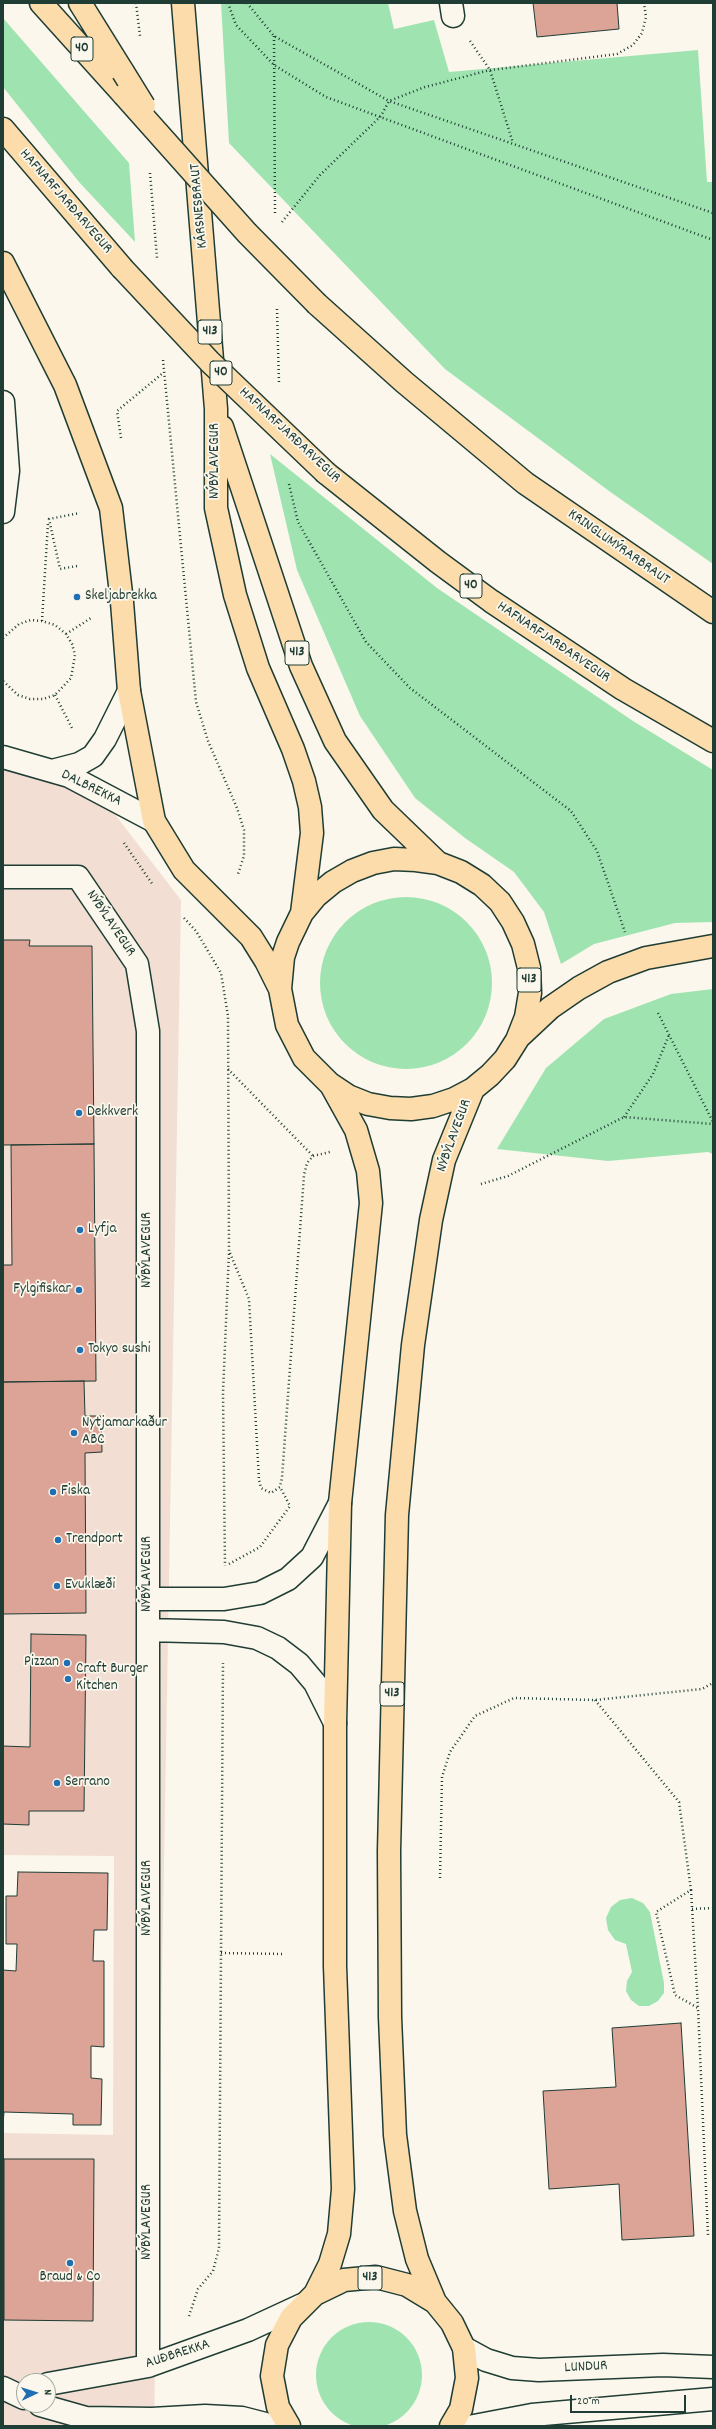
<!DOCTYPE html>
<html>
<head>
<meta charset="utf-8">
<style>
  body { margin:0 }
  #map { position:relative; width:716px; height:2429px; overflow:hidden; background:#fbf7ec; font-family:Dekko,sans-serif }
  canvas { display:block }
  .frame { position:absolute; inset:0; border:4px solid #1f3d34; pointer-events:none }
  .north { position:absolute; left:16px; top:2373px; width:40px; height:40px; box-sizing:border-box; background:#fbf7ec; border:1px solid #a3ada2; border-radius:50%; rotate:86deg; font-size:11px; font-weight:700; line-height:16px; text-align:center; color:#1f3d34 }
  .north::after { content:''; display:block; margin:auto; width:14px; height:18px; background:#1f6fb2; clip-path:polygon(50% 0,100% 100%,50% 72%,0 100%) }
  .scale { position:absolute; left:570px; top:2395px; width:116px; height:18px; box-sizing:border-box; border:2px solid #1f3d34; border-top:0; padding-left:5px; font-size:12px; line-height:14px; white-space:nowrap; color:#1f3d34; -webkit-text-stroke:3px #fbf7ec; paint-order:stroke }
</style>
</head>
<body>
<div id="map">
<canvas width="716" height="2429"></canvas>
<div class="frame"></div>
<div class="north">N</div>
<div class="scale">20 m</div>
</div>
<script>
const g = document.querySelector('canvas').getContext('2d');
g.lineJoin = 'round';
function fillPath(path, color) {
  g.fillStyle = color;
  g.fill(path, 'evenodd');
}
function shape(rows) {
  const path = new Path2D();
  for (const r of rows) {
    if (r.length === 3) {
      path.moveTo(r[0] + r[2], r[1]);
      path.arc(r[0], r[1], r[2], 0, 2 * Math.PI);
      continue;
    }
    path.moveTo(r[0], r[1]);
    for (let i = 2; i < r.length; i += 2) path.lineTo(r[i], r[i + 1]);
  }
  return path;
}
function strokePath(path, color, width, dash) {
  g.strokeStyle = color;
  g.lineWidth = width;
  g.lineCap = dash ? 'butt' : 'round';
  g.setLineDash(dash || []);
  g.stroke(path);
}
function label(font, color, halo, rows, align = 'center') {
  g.font = font + ' Dekko,sans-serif';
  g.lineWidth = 3.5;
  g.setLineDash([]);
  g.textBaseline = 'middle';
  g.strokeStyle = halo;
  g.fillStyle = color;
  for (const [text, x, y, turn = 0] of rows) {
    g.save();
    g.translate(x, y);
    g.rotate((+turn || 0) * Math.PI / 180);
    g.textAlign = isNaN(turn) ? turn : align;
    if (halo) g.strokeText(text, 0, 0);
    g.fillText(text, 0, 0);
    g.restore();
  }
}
fillPath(shape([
  [3,765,59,783,113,812,181,900,154,2426,3,2426,3,2133,113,2135,114,1856,3,1855],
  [24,2381,48,2381,48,2405,24,2405]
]), '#f2ded2');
fillPath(shape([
  [221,3,388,3,394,29,434,20,449,72,698,50,707,182,713,182,713,564,609,491,445,369,229,143],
  [3,18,129,163,135,242,79,182,3,87],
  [270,454,437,588,633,721,713,770,713,922,675,923,594,944,561,964,544,912,514,872,465,838,415,798,360,716,297,570],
  [406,983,86],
  [713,989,713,1154,708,1152,608,1161,497,1149,546,1068,604,1019,671,994],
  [632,1898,643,1903,650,1912,664,1983,664,1993,658,2001,649,2006,639,2006,631,2000,626,1991,627,1981,632,1972,626,1944,615,1940,608,1930,606,1918,611,1907,620,1900],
  [369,2375,53]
]), '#9fe4b0');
const building = shape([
  [533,3,617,3,619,29,537,37,533,3],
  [3,940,30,940,29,946,92,946,94,1144,3,1145,3,940],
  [94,1144,96,1381,3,1382,3,1265,12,1265,11,1145,94,1144],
  [84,1381,85,1416,101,1416,102,1452,85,1453,86,1613,3,1614,3,1382,84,1381],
  [31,1634,86,1635,84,1811,29,1811,29,1825,3,1824,3,1746,30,1747,31,1634],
  [18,1872,108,1873,107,1930,94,1930,93,1961,104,1961,104,2047,91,2046,91,2078,102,2079,101,2125,73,2125,73,2114,4,2112,3,2124,3,1970,16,1971,17,1944,6,1944,6,1896,17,1896,18,1872],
  [681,2023,694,2236,622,2240,619,2184,549,2189,543,2091,616,2087,612,2028,681,2023],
  [4,2159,94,2159,93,2321,4,2320,4,2159]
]);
fillPath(building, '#dca397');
strokePath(building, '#1f3d34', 1);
const minor = shape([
  [451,3,453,16],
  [3,402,8,471,3,512],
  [3,757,69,776,154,821],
  [52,771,79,764,93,756,105,739,129,691],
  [3,877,78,877,137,964,148,1031,148,2366],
  [148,1599,224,1599,260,1593,288,1579,312,1557,340,1503],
  [148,1630,224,1632,257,1638,278,1648,299,1664,315,1683,335,1723],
  [464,2348,486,2360,512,2368,539,2370,663,2365,713,2367],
  [48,2384,148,2366,248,2330,302,2305],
  [3,2388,24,2398],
  [40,2405,86,2418,152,2419,205,2416,242,2418,273,2426],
  [474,2426,532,2415,713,2399]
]);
const major = shape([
  [41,3,124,95],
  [80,3,123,72],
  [183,3,216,409,216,508,235,595,258,668,293,749,304,781,310,807,312,833,302,913],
  [3,129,122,268],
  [3,263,65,385,111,508,122,602,129,691,154,821,184,870,251,937,266,961,280,989,287,1025,304,1058,330,1084,348,1096,368,1104,390,1108,411,1109,433,1106,454,1099,473,1089,490,1075,505,1059,517,1040,526,1017,530,993,529,968,523,944,513,922,500,902,482,885,461,872,438,863,416,860,394,859,373,863,352,871,333,882,316,896,302,913,288,942,283,957,280,989],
  [317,304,404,382,525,483,713,612],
  [222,427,301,666,335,741,383,810,438,863],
  [326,473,438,562,491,601,623,689,713,741],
  [519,1037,550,1008,579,988,608,972,646,958,713,946],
  [315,2294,330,2264,339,2234,343,2189,335,1966,335,1723,340,1503,371,1203,368,1171,356,1130,331,1085],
  [435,2302,417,2259,405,2211,395,2135,390,2017,389,1851,397,1515,413,1345,431,1220,444,1160,473,1089],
  [289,2426,278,2407,272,2376,277,2345,291,2318,315,2294,344,2280,376,2277,407,2285,435,2302,452,2323,464,2348,467,2378,461,2409,451,2426]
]);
strokePath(minor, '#1f3d34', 25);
strokePath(major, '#1f3d34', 25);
strokePath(shape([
  [136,3,140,36],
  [228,3,236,25,274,65,326,97,713,240],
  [247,3,274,36,389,101,713,213],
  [274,36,275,215],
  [470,41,490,70,513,143],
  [150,173,157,258],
  [282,222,320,175,381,116,389,101,425,87,490,70,617,54,633,45,642,33,646,17,644,3],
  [277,309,279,384],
  [163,360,196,702,208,741,237,808,244,830,244,856,238,874],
  [121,438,117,411,163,373],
  [289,484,298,522,366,642,410,688,571,811,597,851,625,932],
  [77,566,60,569,49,519,80,513],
  [42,621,48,523],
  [66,634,91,618],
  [3,638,19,624,31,620,42,621,55,625,66,634,72,644,75,655,71,678,55,695,43,699,30,699,18,695,3,681],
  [55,695,73,730],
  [124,843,153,885],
  [184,918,196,931,221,973,228,1016,229,1251,223,1393,225,1566],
  [658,1013,713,1122],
  [228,1069,313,1156],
  [624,1117,653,1074,669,1035],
  [481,1184,508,1176,624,1117,713,1124],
  [230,1253,249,1299,259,1480,261,1488,271,1493,280,1487,282,1478,304,1175,307,1163,313,1156,330,1152],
  [229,1564,260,1547,290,1506,280,1487],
  [595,1700,679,1802,691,1890,656,1912,675,1995,698,2008,708,2235],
  [440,1878,442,1777,450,1752,475,1716,514,1698,595,1700,702,1689,713,1683],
  [691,1890,698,2008],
  [692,1909,713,1908],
  [221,1953,285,1954],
  [189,2316,198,2289,213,2271,219,2248,223,1663]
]), '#1f3d34', 2.5, [1, 3]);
strokePath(minor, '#fbf7ec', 22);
strokePath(major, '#fddcac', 22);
const majorBridge = shape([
  [123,72,144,106],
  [124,95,247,233,317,304],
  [122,268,210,362,326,473]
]);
strokePath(majorBridge, '#1f3d34', 25, []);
strokePath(majorBridge, '#fddcac', 22);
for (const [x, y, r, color] of [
  [77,597,4,"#1f6fb2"],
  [79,1113,4,"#1f6fb2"],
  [80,1230,4,"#1f6fb2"],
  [79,1290,4,"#1f6fb2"],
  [80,1350,4,"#1f6fb2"],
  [74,1433,4,"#1f6fb2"],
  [53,1492,4,"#1f6fb2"],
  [58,1540,4,"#1f6fb2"],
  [57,1586,4,"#1f6fb2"],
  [67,1663,4,"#1f6fb2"],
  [68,1679,4,"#1f6fb2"],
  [57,1783,4,"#1f6fb2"],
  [70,2263,4,"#1f6fb2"]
]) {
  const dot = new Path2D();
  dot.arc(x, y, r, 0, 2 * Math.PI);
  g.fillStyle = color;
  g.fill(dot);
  strokePath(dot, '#fbf7ec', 1.5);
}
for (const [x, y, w] of [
  [82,49,22],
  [210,332,24],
  [221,373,22],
  [471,586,22],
  [297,653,24],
  [529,980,24],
  [392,1694,24],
  [370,2278,24]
]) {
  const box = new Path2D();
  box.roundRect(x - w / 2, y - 12, w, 24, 3);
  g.fillStyle = '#fbf7ec';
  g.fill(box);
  strokePath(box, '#1f3d34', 1);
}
label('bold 14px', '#1f3d34', null, [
  ["40",82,49],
  ["413",210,332],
  ["40",221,373],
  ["40",471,586],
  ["413",297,653],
  ["413",529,980],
  ["413",392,1694],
  ["413",370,2278]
]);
label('15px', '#1f3d34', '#fbf7ec', [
  ["HAFNARFJARÐARVEGUR",65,202,49],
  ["KÁRSNESBRAUT",200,206,-95],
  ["HAFNARFJARÐARVEGUR",289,436,43],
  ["NÝBÝLAVEGUR",216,461,-90],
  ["KRINGLUMÝRARBRAUT",618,548,35],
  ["HAFNARFJARÐARVEGUR",553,643,34],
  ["DALBREKKA",91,789,26],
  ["NÝBÝLAVEGUR",110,924,56],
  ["NÝBÝLAVEGUR",455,1136,-70],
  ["NÝBÝLAVEGUR",148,1250,-90],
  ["NÝBÝLAVEGUR",148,1574,-90],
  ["NÝBÝLAVEGUR",148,1898,-90],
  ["NÝBÝLAVEGUR",148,2222,-90],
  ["AUÐBREKKA",178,2355,-18],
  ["LUNDUR",586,2368,-3]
]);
label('15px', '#1f3d34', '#fbf7ec', [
  ["Skeljabrekka",85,597],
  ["Dekkverk",87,1113],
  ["Lyfja",88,1230],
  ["Fylgifiskar",71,1290,"right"],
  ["Tokyo sushi",88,1350],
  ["Nytjamarkaður",82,1424],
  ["ABC",82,1441],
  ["Fiska",61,1492],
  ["Trendport",66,1540],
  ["Evuklæði",65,1586],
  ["Pizzan",59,1663,"right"],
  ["Craft Burger",76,1670],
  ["Kitchen",76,1687],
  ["Serrano",65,1783],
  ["Braud & Co",70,2278,"center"]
], 'left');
</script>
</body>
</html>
